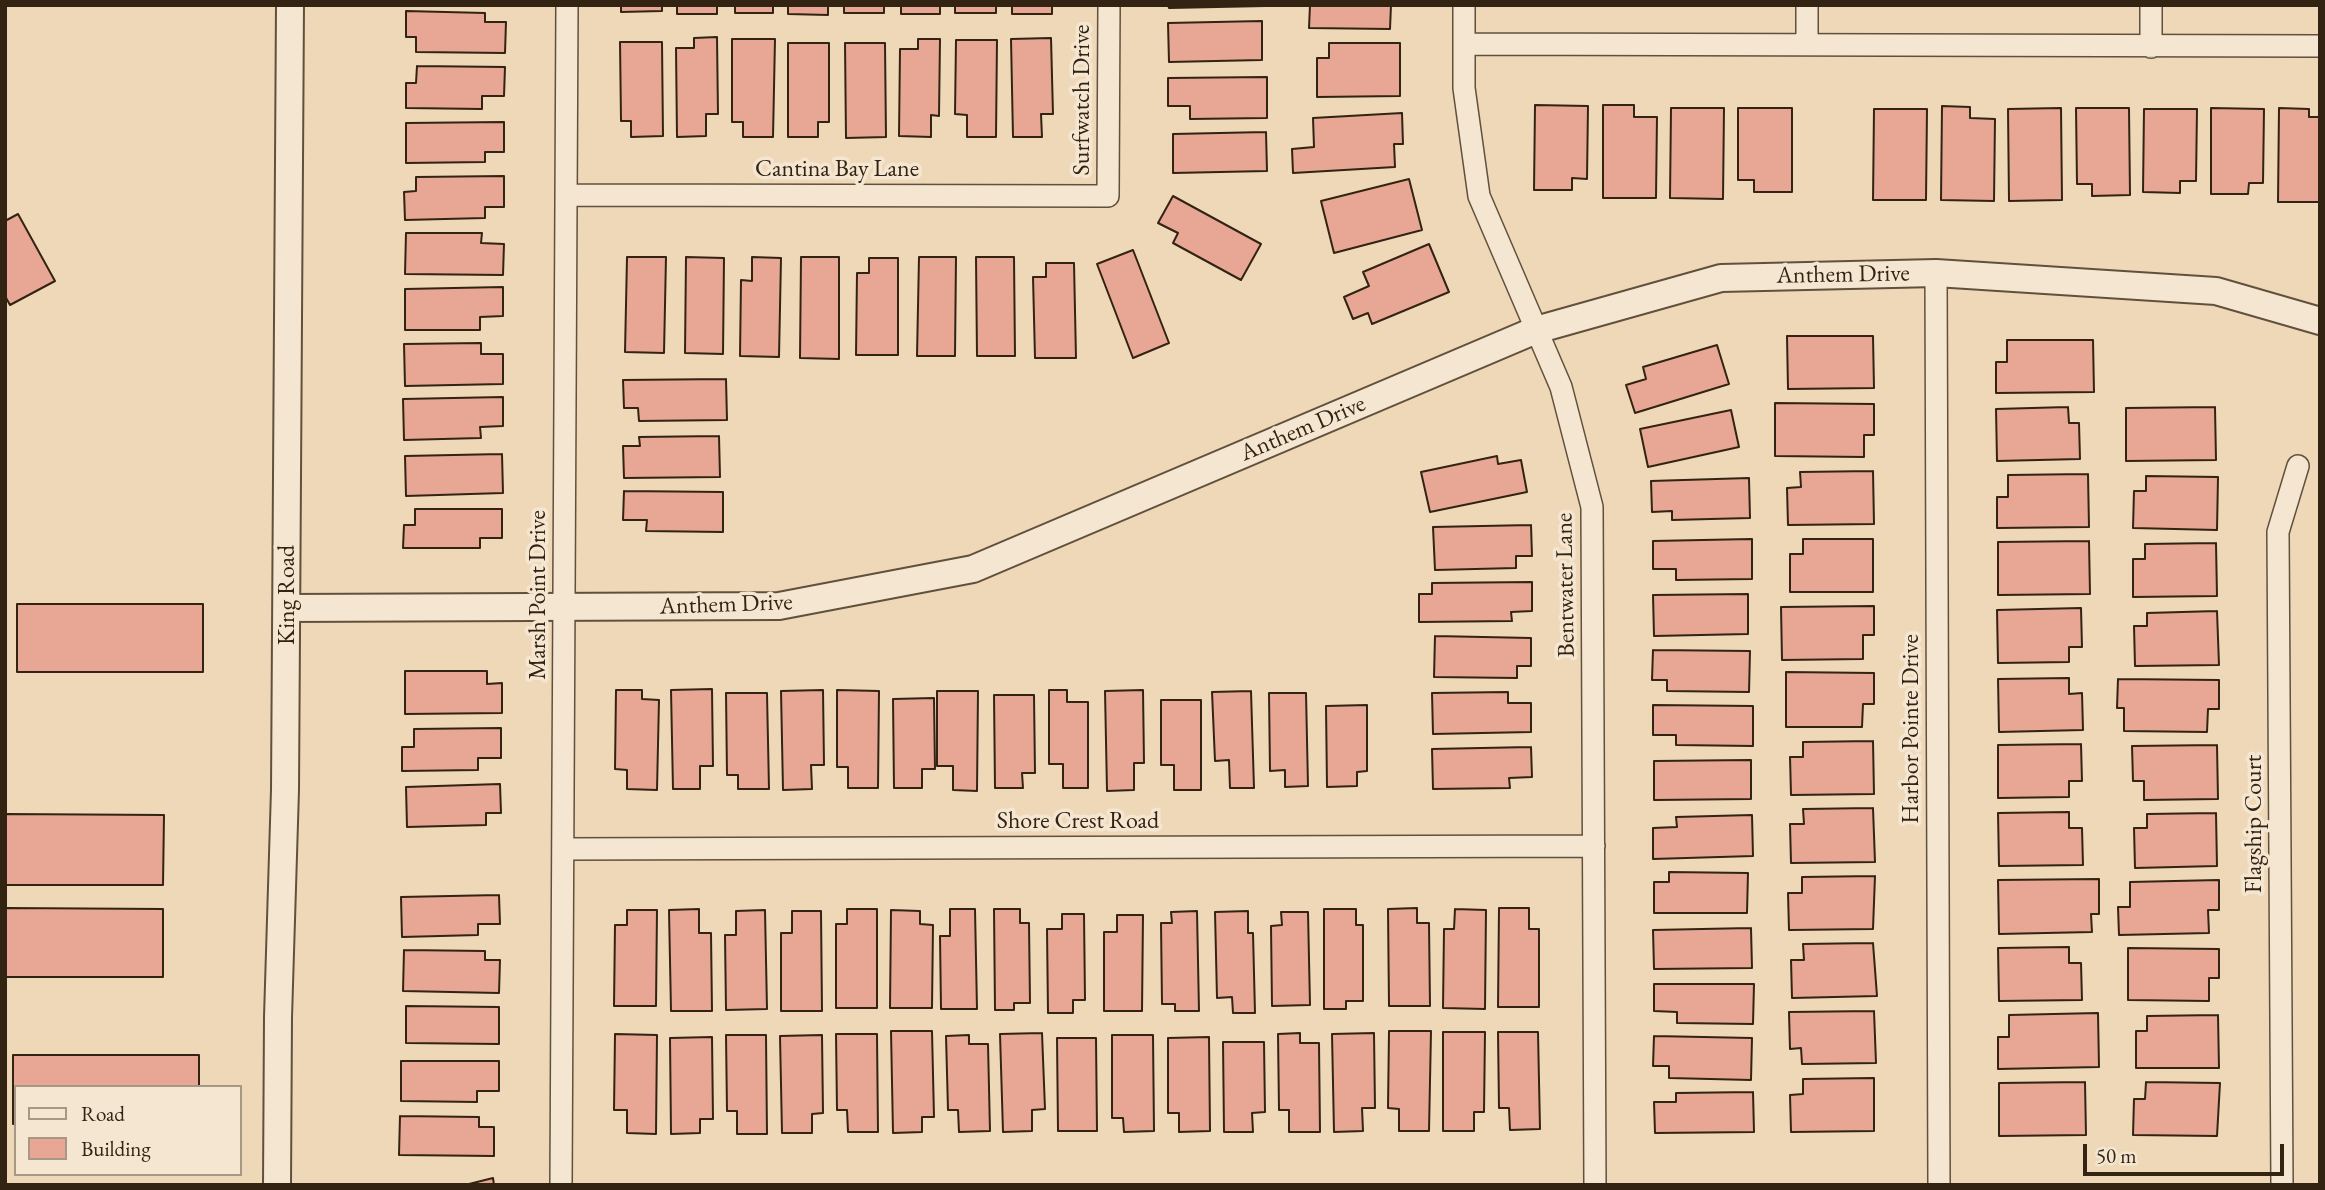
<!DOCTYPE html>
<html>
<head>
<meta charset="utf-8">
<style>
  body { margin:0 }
  #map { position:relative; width:2325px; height:1190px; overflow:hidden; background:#eed8b8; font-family:"EB Garamond",serif }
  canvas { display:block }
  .frame { position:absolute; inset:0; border:7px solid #322312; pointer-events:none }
  .legend { position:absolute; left:14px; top:1085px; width:228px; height:91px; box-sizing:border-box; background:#f4e6d1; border:2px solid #a69885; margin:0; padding:9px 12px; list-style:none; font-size:21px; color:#322312 }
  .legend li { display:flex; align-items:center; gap:14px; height:35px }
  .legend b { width:35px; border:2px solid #a69885 }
  .scale { position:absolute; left:2083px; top:1144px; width:201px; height:32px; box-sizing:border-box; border:4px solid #322312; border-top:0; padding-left:9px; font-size:21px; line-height:24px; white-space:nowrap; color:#322312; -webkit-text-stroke:5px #f4e6d1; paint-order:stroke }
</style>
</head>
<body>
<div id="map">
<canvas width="2325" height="1190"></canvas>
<div class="frame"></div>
<ul class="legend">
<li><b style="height:9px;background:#f4e6d1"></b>Road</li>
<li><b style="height:19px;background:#e8a695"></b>Building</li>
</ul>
<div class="scale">50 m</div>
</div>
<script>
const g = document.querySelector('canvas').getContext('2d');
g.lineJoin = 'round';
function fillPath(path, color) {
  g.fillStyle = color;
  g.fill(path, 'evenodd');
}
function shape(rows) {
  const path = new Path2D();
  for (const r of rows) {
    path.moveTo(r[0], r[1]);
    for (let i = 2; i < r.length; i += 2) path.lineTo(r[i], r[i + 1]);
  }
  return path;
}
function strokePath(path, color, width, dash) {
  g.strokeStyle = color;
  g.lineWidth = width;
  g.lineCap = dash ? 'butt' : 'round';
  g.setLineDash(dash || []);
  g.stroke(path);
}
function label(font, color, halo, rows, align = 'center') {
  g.font = font + ' "EB Garamond",serif';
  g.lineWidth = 7;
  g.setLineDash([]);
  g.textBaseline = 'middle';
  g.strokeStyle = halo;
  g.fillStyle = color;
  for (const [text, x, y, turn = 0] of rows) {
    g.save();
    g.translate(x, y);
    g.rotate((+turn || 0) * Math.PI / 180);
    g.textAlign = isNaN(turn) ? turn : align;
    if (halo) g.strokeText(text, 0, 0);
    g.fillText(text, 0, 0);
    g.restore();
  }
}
const building = shape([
  [621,5,662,5,662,11,621,12,621,5],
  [677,5,717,5,717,14,677,14,677,5],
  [735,5,773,5,773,13,735,13,735,5],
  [788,5,828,5,828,15,788,14,788,5],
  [844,5,884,5,884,13,844,13,844,5],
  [901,5,940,5,940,14,901,14,901,5],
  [955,5,996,5,996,13,955,13,955,5],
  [1012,5,1052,5,1052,14,1012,14,1012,5],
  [1168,5,1265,5,1265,6,1169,8,1168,5],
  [1310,5,1401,5,1391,5,1390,29,1309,28,1310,5],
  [406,11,485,13,485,22,506,22,505,53,416,52,416,37,406,37,406,11],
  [1262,21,1262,60,1169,62,1168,23,1262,21],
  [717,37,718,114,706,114,706,136,677,137,676,48,694,48,694,38,717,37],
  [1051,38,1053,114,1041,114,1042,137,1013,137,1011,39,1051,38],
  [732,39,775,39,773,137,743,137,743,122,732,122,732,39],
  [918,39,940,39,939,116,931,115,931,137,899,136,900,49,918,49,918,39],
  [956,40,997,40,996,137,967,137,967,115,955,114,956,40],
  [620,42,662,42,663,136,631,137,631,121,621,121,620,42],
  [788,43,829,43,829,122,818,122,818,137,788,137,788,43],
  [845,43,885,43,886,137,846,138,845,43],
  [1329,43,1400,43,1400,96,1317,97,1317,58,1329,58,1329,43],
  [417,66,505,67,504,96,482,96,482,109,406,108,406,83,416,83,417,66],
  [1267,77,1267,118,1190,119,1190,106,1168,106,1168,78,1267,77],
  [1535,105,1588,106,1587,179,1572,178,1572,190,1534,190,1535,105],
  [1603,105,1634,105,1634,117,1657,117,1656,198,1603,198,1603,105],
  [1942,106,1970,107,1970,118,1995,119,1994,201,1941,200,1942,106],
  [1671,108,1724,108,1723,199,1670,198,1671,108],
  [1738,108,1792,108,1792,192,1754,192,1754,180,1738,180,1738,108],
  [2061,108,2062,200,2009,201,2008,109,2061,108],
  [2076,108,2129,108,2130,195,2092,196,2092,184,2077,184,2076,108],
  [2211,108,2264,109,2263,183,2249,183,2248,194,2211,194,2211,108],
  [2279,108,2309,109,2309,117,2320,117,2320,202,2278,202,2279,108],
  [1874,109,1927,109,1926,200,1873,200,1874,109],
  [2144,109,2197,109,2196,181,2180,181,2180,193,2143,192,2144,109],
  [1402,113,1403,144,1394,144,1395,167,1293,173,1292,149,1314,147,1313,118,1402,113],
  [504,122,504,152,485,152,485,162,406,163,406,123,504,122],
  [1266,132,1267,171,1173,173,1173,134,1266,132],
  [504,176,504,207,485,207,485,218,405,220,404,192,416,191,416,177,504,176],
  [1409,179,1422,230,1334,253,1321,201,1409,179],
  [1173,196,1261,244,1241,280,1173,243,1178,233,1158,223,1173,196],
  [18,214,55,281,10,305,5,296,5,221,18,214],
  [406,233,482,233,481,243,504,244,503,275,405,274,406,233],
  [1429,244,1449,292,1372,324,1368,313,1353,319,1344,297,1369,286,1363,272,1429,244],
  [1133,250,1169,343,1133,358,1097,264,1133,250],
  [627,257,666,257,664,353,625,352,627,257],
  [686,257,724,258,723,354,685,353,686,257],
  [752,257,781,258,779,357,740,356,741,280,752,281,752,257],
  [801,257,839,257,839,359,800,358,801,257],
  [919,257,956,257,955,356,917,356,919,257],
  [976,257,1014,257,1015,356,977,356,976,257],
  [869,258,898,258,898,355,856,355,857,273,869,273,869,258],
  [1046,263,1074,263,1076,358,1035,358,1033,277,1046,277,1046,263],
  [503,287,503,316,480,317,480,330,405,330,405,289,503,287],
  [1787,336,1873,336,1874,388,1788,389,1787,336],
  [2007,340,2093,340,2094,392,1996,393,1996,362,2007,362,2007,340],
  [481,343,481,354,503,354,503,384,405,386,404,344,481,343],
  [1717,345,1729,384,1635,413,1626,385,1646,379,1643,367,1717,345],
  [726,379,727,420,639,421,638,408,624,408,623,380,726,379],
  [503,397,503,426,480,427,481,438,404,440,403,399,503,397],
  [1775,403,1874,404,1874,435,1864,435,1864,457,1775,456,1775,403],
  [2068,407,2069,423,2079,423,2080,459,1997,461,1996,409,2068,407],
  [2215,407,2216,460,2126,461,2126,408,2215,407],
  [1731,410,1739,447,1648,467,1640,429,1731,410],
  [719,436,720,477,624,478,623,446,640,446,639,437,719,436],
  [502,454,503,493,406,496,405,456,502,454],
  [1497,456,1498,464,1521,460,1527,492,1430,512,1421,472,1497,456],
  [1873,471,1874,524,1788,525,1787,488,1801,487,1800,472,1873,471],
  [2088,474,2089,527,1997,528,1997,497,2008,497,2008,475,2088,474],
  [2146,476,2218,477,2217,530,2133,528,2134,491,2146,491,2146,476],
  [1749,478,1750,518,1672,520,1672,511,1652,512,1651,481,1749,478],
  [624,491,723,492,723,532,646,531,647,520,623,520,624,491],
  [415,509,502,509,502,538,480,538,480,548,403,548,404,525,415,525,415,509],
  [1531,525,1532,556,1516,556,1516,568,1435,570,1433,527,1531,525],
  [1752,539,1752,579,1676,580,1676,569,1653,569,1653,541,1752,539],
  [1803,539,1873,539,1873,592,1790,592,1790,554,1803,554,1803,539],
  [2089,541,2090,594,1998,595,1998,542,2089,541],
  [2216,543,2217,596,2133,597,2133,559,2145,559,2145,544,2216,543],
  [1532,582,1532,611,1511,612,1512,621,1419,622,1419,594,1432,594,1432,583,1532,582],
  [1748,594,1748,634,1654,636,1653,595,1748,594],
  [17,604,203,604,203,672,17,672,17,604],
  [1874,606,1874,635,1863,635,1863,659,1782,660,1781,607,1874,606],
  [2081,608,2082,647,2069,647,2069,662,1998,663,1997,610,2081,608],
  [2217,611,2219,665,2135,666,2134,626,2147,626,2147,613,2217,611],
  [1435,636,1531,638,1531,666,1517,666,1517,678,1434,677,1435,636],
  [1653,650,1750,651,1749,692,1667,691,1667,680,1652,680,1653,650],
  [405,671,487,671,487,684,502,683,502,713,405,714,405,671],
  [1786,672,1874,673,1874,704,1863,704,1862,727,1786,727,1786,672],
  [2069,678,2069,694,2082,693,2083,730,1999,732,1998,679,2069,678],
  [2118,679,2219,680,2219,709,2208,709,2207,732,2124,731,2124,708,2117,708,2118,679],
  [712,689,713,766,700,766,700,789,673,789,671,690,712,689],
  [616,690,642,690,642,699,659,700,657,790,627,789,627,770,615,769,616,690],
  [823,690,824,765,811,765,812,789,783,790,781,691,823,690],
  [837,690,879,691,878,788,848,788,848,767,837,767,837,690],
  [1049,690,1067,690,1067,702,1088,702,1088,788,1063,788,1063,764,1049,764,1049,690],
  [1143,690,1144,763,1134,763,1134,790,1107,791,1105,691,1143,690],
  [937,691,978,691,977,791,953,790,953,766,937,766,937,691],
  [1251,691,1254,788,1230,788,1229,760,1215,761,1212,692,1251,691],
  [1508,692,1508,703,1531,703,1531,732,1433,734,1432,693,1508,692],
  [726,693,767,693,769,789,738,789,738,775,727,775,726,693],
  [1269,693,1306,693,1308,786,1285,787,1285,770,1270,771,1269,693],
  [994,695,1034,695,1035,773,1022,773,1023,788,995,788,994,695],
  [934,698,935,769,922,769,922,788,894,788,893,699,934,698],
  [1161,700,1201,700,1201,790,1174,790,1174,765,1161,765,1161,700],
  [1367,705,1367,771,1357,772,1357,786,1327,787,1326,706,1367,705],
  [1653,705,1753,706,1753,746,1676,745,1676,735,1653,735,1653,705],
  [501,728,501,758,478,758,478,770,402,771,402,747,414,747,414,729,501,728],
  [1873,741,1874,794,1791,795,1790,757,1803,757,1803,742,1873,741],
  [2081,744,2082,781,2069,781,2069,797,1998,798,1998,745,2081,744],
  [2217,745,2218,799,2144,800,2144,781,2133,781,2132,746,2217,745],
  [1531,747,1532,777,1509,778,1510,788,1433,789,1432,749,1531,747],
  [1751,760,1751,799,1654,800,1654,761,1751,760],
  [500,784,501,813,486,813,486,825,407,827,406,787,500,784],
  [1873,808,1875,862,1791,863,1790,824,1804,824,1803,809,1873,808],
  [2069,812,2069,828,2082,828,2083,865,1999,866,1998,813,2069,812],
  [2216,813,2217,866,2135,868,2134,828,2147,828,2147,814,2216,813],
  [5,814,164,815,163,885,5,885,5,814],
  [1752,815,1753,856,1653,859,1653,828,1677,827,1676,817,1752,815],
  [1669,872,1748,873,1747,913,1654,913,1654,882,1669,882,1669,872],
  [1875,876,1873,929,1789,930,1788,893,1802,893,1802,877,1875,876],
  [2099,879,2099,914,2091,914,2092,932,1999,934,1998,880,2099,879],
  [2219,880,2219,910,2208,910,2209,933,2119,935,2118,907,2130,907,2130,882,2219,880],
  [499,895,500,924,478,924,478,935,402,937,401,897,499,895],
  [5,908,163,909,163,977,5,977,5,908],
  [1417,908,1417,923,1429,923,1430,1006,1389,1006,1388,909,1417,908],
  [1499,908,1529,908,1529,929,1539,929,1539,1007,1498,1007,1499,908],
  [699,909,699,933,711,933,712,1011,671,1011,669,910,699,909],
  [847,909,877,909,877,1008,836,1008,836,924,847,924,847,909],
  [950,909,975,909,977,1009,941,1009,940,936,950,936,950,909],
  [994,909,1020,909,1020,923,1029,923,1030,1003,1014,1003,1014,1010,995,1010,994,909],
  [1324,909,1356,909,1356,925,1363,925,1363,1001,1346,1001,1346,1009,1324,1009,1324,909],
  [1455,909,1486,910,1485,1009,1443,1008,1444,929,1454,929,1455,909],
  [627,910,657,910,656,1006,614,1006,615,925,627,925,627,910],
  [765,910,767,1009,726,1010,725,935,736,935,736,911,765,910],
  [891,910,920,911,920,924,933,925,932,1008,890,1008,891,910],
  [792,911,821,911,822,1011,781,1011,781,933,792,933,792,911],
  [1197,911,1199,1011,1175,1011,1175,1004,1162,1004,1161,923,1172,923,1171,912,1197,911],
  [1248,911,1248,933,1253,933,1255,1013,1233,1013,1232,997,1217,998,1215,912,1248,911],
  [1281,912,1308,912,1310,1005,1272,1006,1271,926,1282,925,1281,912],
  [1062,914,1084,914,1085,1000,1073,1000,1073,1013,1048,1013,1047,929,1062,929,1062,914],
  [1117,915,1143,915,1142,1011,1104,1011,1104,932,1117,932,1117,915],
  [1751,928,1752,968,1654,969,1653,930,1751,928],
  [1873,943,1877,996,1792,998,1791,960,1804,960,1803,944,1873,943],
  [2069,947,2069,963,2081,963,2082,1000,1999,1001,1998,948,2069,947],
  [2128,948,2219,949,2219,978,2209,978,2209,1001,2128,1000,2128,948],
  [404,950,485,951,485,960,500,960,499,993,403,991,404,950],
  [1654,984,1754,984,1753,1024,1677,1023,1677,1012,1654,1011,1654,984],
  [406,1006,499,1007,499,1044,406,1043,406,1006],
  [1874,1011,1876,1063,1802,1064,1801,1048,1790,1049,1789,1012,1874,1011],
  [2098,1013,2099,1067,1998,1069,1998,1037,2009,1037,2009,1015,2098,1013],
  [2218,1015,2219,1068,2136,1068,2136,1031,2147,1031,2147,1016,2218,1015],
  [891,1031,932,1031,934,1117,922,1117,922,1132,893,1133,891,1031],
  [1389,1031,1431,1031,1429,1131,1399,1131,1399,1109,1388,1108,1389,1031],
  [1443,1032,1485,1032,1484,1112,1474,1112,1474,1131,1443,1131,1443,1032],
  [1498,1032,1538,1032,1540,1129,1510,1130,1509,1108,1499,1108,1498,1032],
  [1042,1033,1045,1109,1032,1110,1032,1131,1003,1132,1000,1034,1042,1033],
  [1300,1033,1300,1043,1319,1043,1320,1132,1289,1132,1289,1110,1279,1110,1278,1034,1300,1033],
  [1374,1033,1375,1108,1362,1108,1363,1131,1334,1132,1332,1034,1374,1033],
  [615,1034,657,1035,656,1134,627,1133,627,1110,614,1110,615,1034],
  [836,1034,877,1034,878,1132,848,1132,847,1110,837,1110,836,1034],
  [726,1035,766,1035,767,1134,737,1134,737,1111,727,1111,726,1035],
  [822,1035,823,1113,812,1114,812,1133,782,1133,780,1036,822,1035],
  [969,1035,969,1044,988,1044,990,1131,959,1132,958,1110,948,1110,946,1036,969,1035],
  [1112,1035,1153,1035,1154,1131,1124,1132,1123,1118,1112,1118,1112,1035],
  [1654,1036,1752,1038,1751,1080,1669,1078,1669,1066,1653,1066,1654,1036],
  [712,1037,713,1119,700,1119,700,1133,671,1134,670,1038,712,1037],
  [1209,1037,1210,1131,1179,1132,1179,1113,1168,1113,1168,1038,1209,1037],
  [1057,1038,1096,1038,1097,1131,1058,1131,1057,1038],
  [1223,1042,1264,1042,1265,1112,1252,1113,1253,1132,1224,1132,1223,1042],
  [13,1055,199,1055,199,1087,16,1087,16,1124,13,1124,13,1055],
  [401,1061,499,1061,499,1091,477,1091,477,1102,401,1101,401,1061],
  [1874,1078,1874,1131,1791,1132,1790,1095,1803,1094,1803,1079,1874,1078],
  [2085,1082,2086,1135,1999,1136,1999,1083,2085,1082],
  [2146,1082,2220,1083,2217,1136,2133,1135,2134,1099,2145,1099,2146,1082],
  [1753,1092,1754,1132,1655,1133,1654,1102,1676,1102,1676,1093,1753,1092],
  [400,1116,479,1117,479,1127,494,1127,494,1156,399,1155,400,1116],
  [493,1178,494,1185,465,1185,493,1178]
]);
fillPath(building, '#e8a695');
strokePath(building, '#322312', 2);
const minor = shape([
  [1464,5,1464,88,1479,196,1561,387,1592,507,1595,1185],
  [1464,44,2320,46],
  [1807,45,1807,5],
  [2151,47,2151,5],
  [566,195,1108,196,1109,5],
  [1936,273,1939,1185],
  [563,849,1594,846],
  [561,1185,567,5],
  [2282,1185,2278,532,2298,466]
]);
const tertiary = shape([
  [287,608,779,606,973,569,1536,330,1721,278,1936,273,2216,291,2320,321],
  [277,1185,278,1017,285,790,290,5]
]);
strokePath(minor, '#61503c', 24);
strokePath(tertiary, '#61503c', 30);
strokePath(minor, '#f4e6d1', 21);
strokePath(tertiary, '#f4e6d1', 26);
label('24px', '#322312', '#f4e6d1', [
  ["Surfwatch Drive",1082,100,-90],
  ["Cantina Bay Lane",837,169],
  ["Anthem Drive",1843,275,-1],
  ["Anthem Drive",1303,429,-23],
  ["Bentwater Lane",1566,585,-91],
  ["King Road",287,595,-90],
  ["Marsh Point Drive",538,595,-90],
  ["Anthem Drive",726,605,-2],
  ["Harbor Pointe Drive",1911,729,-90],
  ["Shore Crest Road",1078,821],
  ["Flagship Court",2254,824,-90]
]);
</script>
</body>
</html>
